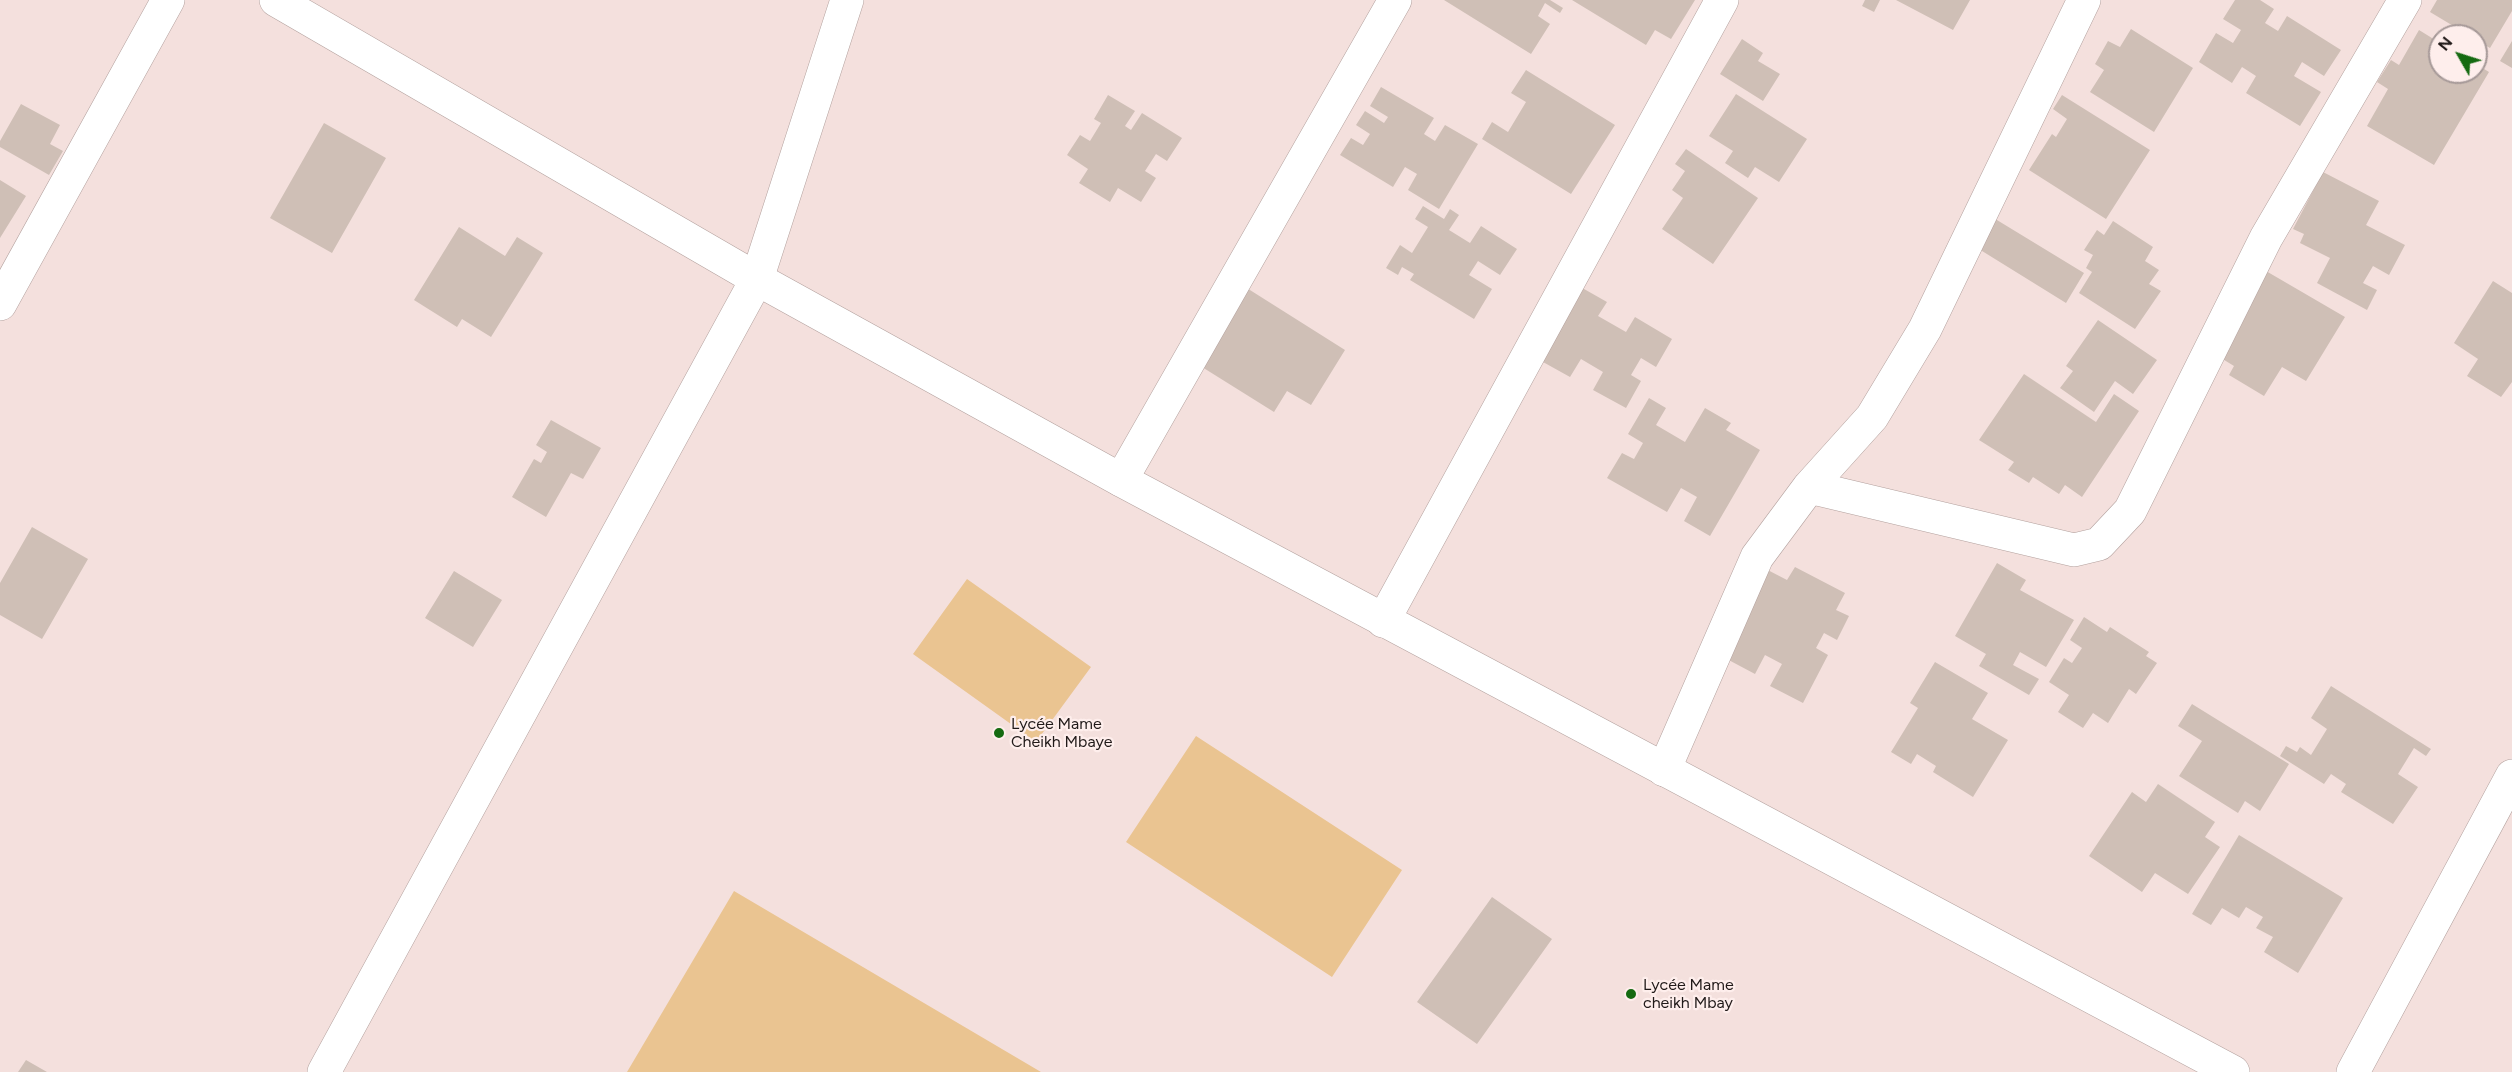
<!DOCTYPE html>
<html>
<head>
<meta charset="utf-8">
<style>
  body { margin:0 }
  #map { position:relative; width:2512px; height:1072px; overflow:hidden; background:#f4e0dd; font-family:Figtree,sans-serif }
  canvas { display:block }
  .north { position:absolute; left:2428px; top:24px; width:60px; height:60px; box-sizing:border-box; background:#feeeec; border:2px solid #a69998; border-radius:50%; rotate:309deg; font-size:16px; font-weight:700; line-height:24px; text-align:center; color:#211a19 }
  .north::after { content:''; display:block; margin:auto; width:21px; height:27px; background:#156a11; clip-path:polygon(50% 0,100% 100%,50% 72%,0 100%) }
</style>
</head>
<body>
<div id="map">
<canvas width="2512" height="1072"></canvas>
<div class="north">N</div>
</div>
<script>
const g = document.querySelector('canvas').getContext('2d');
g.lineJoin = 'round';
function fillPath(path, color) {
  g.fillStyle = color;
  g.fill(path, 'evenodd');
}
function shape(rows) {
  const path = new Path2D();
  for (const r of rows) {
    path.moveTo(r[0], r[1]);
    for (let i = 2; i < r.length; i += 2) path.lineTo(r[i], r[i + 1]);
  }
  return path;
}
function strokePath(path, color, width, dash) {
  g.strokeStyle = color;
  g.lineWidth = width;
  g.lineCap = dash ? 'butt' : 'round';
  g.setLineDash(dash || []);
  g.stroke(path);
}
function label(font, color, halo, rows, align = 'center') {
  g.font = font + ' Figtree,sans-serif';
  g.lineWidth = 4.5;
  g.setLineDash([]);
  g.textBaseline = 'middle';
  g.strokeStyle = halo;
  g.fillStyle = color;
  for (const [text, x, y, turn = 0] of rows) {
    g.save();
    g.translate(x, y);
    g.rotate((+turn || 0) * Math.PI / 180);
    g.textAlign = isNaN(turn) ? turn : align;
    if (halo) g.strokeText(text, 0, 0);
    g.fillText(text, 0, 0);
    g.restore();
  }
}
fillPath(shape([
  [967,579,1091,667,1036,742,913,654],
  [1196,736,1402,870,1332,977,1126,842],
  [734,891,1041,1072,627,1072]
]), '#eac491');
fillPath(shape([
  [1444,0,1550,0,1563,8,1560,13,1545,3,1538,16,1550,24,1531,54],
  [1572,0,1695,0,1671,39,1655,30,1646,45],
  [1865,0,1880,0,1874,12,1862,6],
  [1896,0,1970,0,1953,30],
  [2235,0,2260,0,2274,9,2265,23,2278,31,2287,16,2341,50,2324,76,2302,62,2294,76,2321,92,2300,126,2246,93,2256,76,2242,67,2232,83,2199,62,2216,33,2233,43,2241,30,2223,19],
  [2437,0,2512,0,2512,11,2490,48,2476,40,2476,36,2470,36,2430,12],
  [2131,29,2193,68,2154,132,2090,92,2104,70,2095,64,2108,41,2120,47],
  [2419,30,2440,43,2440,72,2476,72,2476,64,2489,72,2434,165,2367,126,2388,89,2377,82,2391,60,2399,65],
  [1742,39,1763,53,1758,61,1780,74,1763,101,1720,74],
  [2512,41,2512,68,2500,61],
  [1526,70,1615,125,1571,194,1482,139,1492,122,1508,132,1526,102,1511,93],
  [1381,87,1434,118,1424,134,1435,141,1445,125,1478,144,1439,209,1408,190,1417,174,1405,167,1393,187,1340,155,1351,138,1363,145,1370,134,1356,125,1365,111,1384,123,1388,117,1370,106],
  [1736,94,1807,139,1779,182,1755,167,1748,178,1725,163,1733,151,1709,136],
  [1108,95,1135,111,1125,126,1131,130,1142,113,1182,138,1167,161,1156,154,1145,171,1156,178,1141,202,1118,188,1110,202,1079,183,1088,169,1067,155,1080,135,1090,141,1101,123,1094,119],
  [2062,95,2150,150,2106,219,2029,170,2052,134,2056,137,2067,119,2053,109],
  [21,104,60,125,50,144,63,151,49,175,0,147,0,141],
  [324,123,386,158,332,253,270,218],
  [1686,149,1758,198,1713,264,1662,229,1683,198,1672,190,1685,171,1675,164],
  [2323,172,2379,201,2366,225,2405,245,2389,275,2373,266,2363,283,2377,290,2367,310,2317,283,2330,258,2300,243,2304,234,2293,229],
  [0,180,26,196,0,238],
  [1423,206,1444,219,1450,209,1459,215,1449,230,1470,243,1481,226,1517,249,1500,275,1478,261,1469,275,1492,289,1474,319,1410,280,1414,274,1402,267,1398,275,1386,268,1400,245,1412,253,1428,227,1415,219],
  [1992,217,2084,273,2066,303,1974,246],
  [2113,221,2153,247,2145,261,2159,270,2149,284,2161,291,2135,329,2079,293,2092,272,2086,268,2093,255,2084,250,2097,230,2104,235],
  [459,227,505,256,517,237,543,253,491,337,462,319,457,327,414,300],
  [2266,271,2345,317,2306,381,2282,367,2264,396,2229,375,2234,366,2216,355],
  [2493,281,2512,293,2512,382,2501,397,2467,376,2478,359,2454,343],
  [1242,285,1345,350,1311,405,1287,391,1274,412,1194,362],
  [1577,285,1607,302,1598,316,1626,332,1635,317,1672,339,1656,367,1641,358,1631,375,1641,381,1626,408,1593,390,1603,372,1581,359,1570,377,1534,357],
  [2098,320,2157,360,2133,394,2115,381,2094,412,2060,388,2073,371,2066,366],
  [2024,374,2096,422,2114,394,2139,411,2082,497,2065,485,2059,494,2033,477,2029,483,2008,470,2014,462,1979,440],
  [1649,398,1666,408,1656,425,1685,442,1705,408,1731,423,1726,430,1760,450,1710,536,1684,521,1697,497,1681,488,1667,512,1607,478,1622,453,1634,459,1643,443,1628,434],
  [551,420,601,448,583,479,571,473,546,517,512,497,534,459,541,463,547,452,536,445],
  [32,527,88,559,42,639,0,615,0,583],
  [1997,563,2026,580,2020,590,2074,620,2046,667,2020,652,2013,665,2039,679,2029,695,1979,666,1986,654,1955,636],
  [1760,566,1787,580,1795,567,1845,593,1836,610,1849,616,1837,640,1824,633,1816,648,1828,655,1803,703,1770,686,1782,664,1765,655,1755,674,1723,657],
  [454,571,502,600,473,647,425,618],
  [2084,617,2107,632,2110,627,2149,652,2146,656,2157,663,2136,694,2129,689,2108,723,2093,713,2083,728,2058,712,2069,695,2049,682,2064,658,2072,663,2082,648,2070,640],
  [1935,662,1988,693,1972,719,2008,740,1973,797,1933,772,1936,766,1917,754,1911,764,1891,752,1918,708,1910,703],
  [2331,686,2431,749,2426,756,2414,748,2398,774,2418,787,2393,824,2341,792,2346,784,2331,774,2324,784,2280,756,2286,746,2297,752,2300,747,2311,755,2327,729,2311,718],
  [2192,704,2289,764,2260,811,2245,801,2238,813,2179,776,2202,741,2178,726],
  [2158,784,2215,822,2205,837,2220,847,2188,894,2155,873,2142,892,2089,856,2132,792,2146,802],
  [2239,835,2343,898,2298,973,2264,952,2273,937,2256,928,2263,917,2246,907,2239,918,2222,908,2211,925,2192,914],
  [1492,897,1552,939,1477,1044,1417,1002],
  [26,1060,47,1072,18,1072]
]), '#cfbfb6');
const minor = shape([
  [0,304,168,0],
  [1121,480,1395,0],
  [1809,487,2074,550,2099,544,2130,511,2266,238,2405,0],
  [1383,621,1722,0],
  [1664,770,1757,557,1809,487,1872,417,1925,329,2084,0],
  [324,1072,757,279,847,0],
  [2353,1072,2512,776]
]);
const major = shape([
  [276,0,757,279,1121,480,2233,1072]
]);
strokePath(minor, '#b3a19e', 34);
strokePath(major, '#b3a19e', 34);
strokePath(minor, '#fff', 33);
strokePath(major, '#fff', 33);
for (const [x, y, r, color] of [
  [999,733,6,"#156a11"],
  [1631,994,6,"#156a11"]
]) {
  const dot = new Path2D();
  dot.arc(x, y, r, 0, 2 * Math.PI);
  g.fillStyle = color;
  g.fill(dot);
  strokePath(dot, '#feeeec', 2);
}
label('16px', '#211a19', '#feeeec', [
  ["Lycée Mame",1011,724],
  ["Cheikh Mbaye",1011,742],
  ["Lycée Mame",1643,985],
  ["cheikh Mbay",1643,1003]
], 'left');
</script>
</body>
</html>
